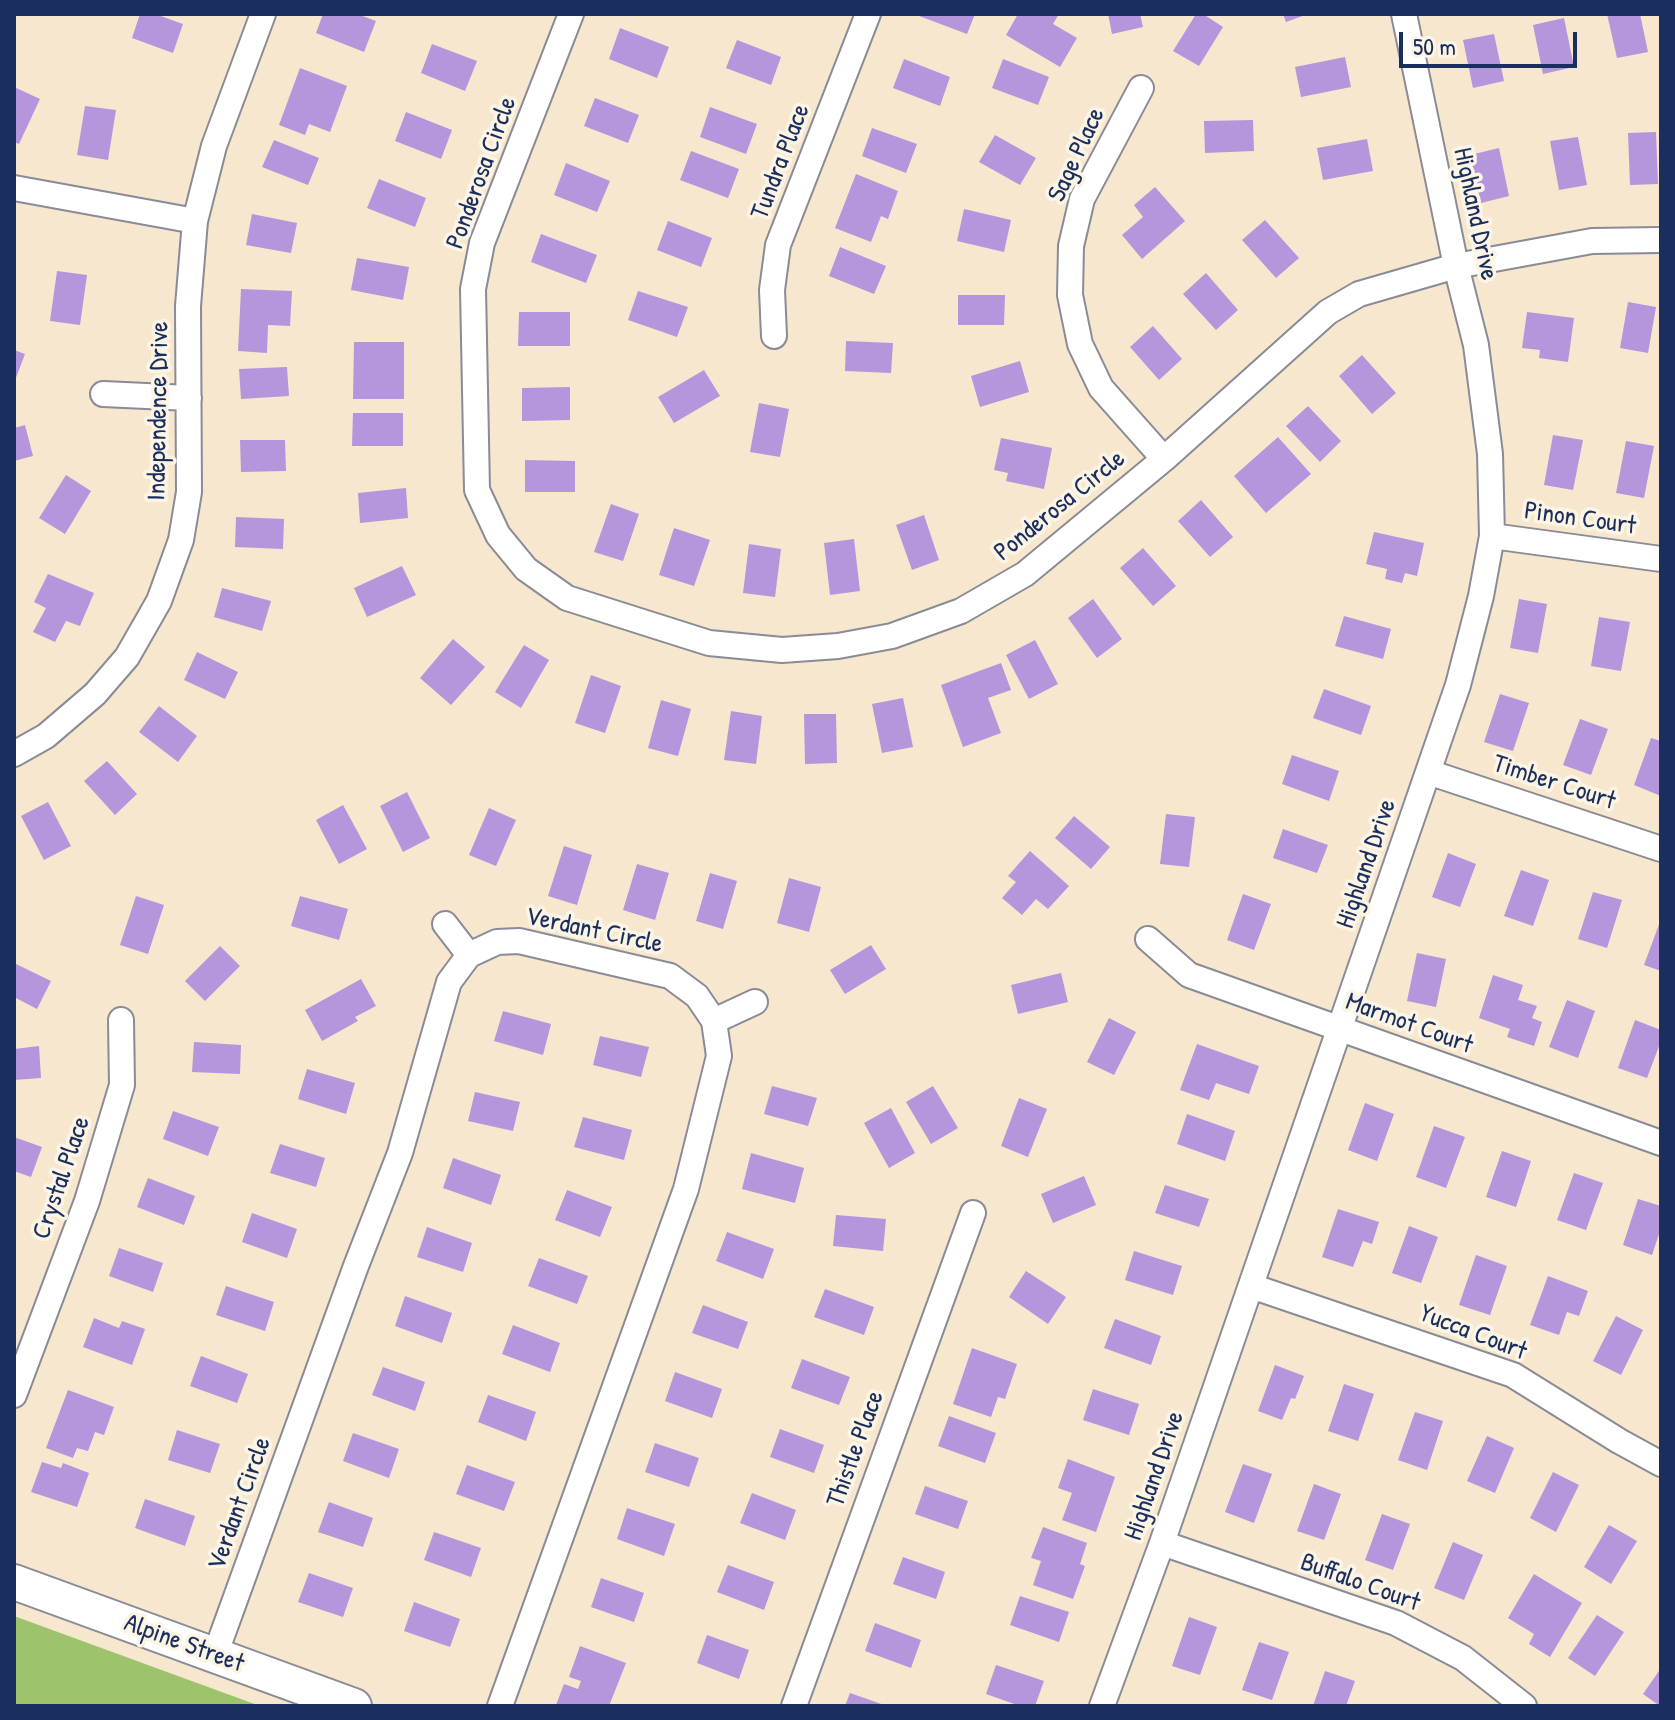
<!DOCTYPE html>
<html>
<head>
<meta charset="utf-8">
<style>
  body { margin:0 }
  #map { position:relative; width:1675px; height:1720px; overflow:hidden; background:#f7e7ce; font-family:"Patrick Hand",sans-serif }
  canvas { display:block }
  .frame { position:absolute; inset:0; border:16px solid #1b2f5e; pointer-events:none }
  .scale { position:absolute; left:1399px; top:32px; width:178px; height:36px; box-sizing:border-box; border:4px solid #1b2f5e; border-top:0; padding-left:10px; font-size:24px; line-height:28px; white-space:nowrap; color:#1b2f5e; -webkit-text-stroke:6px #fcf5e5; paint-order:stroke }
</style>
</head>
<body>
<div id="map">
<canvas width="1675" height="1720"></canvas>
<div class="frame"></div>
<div class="scale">50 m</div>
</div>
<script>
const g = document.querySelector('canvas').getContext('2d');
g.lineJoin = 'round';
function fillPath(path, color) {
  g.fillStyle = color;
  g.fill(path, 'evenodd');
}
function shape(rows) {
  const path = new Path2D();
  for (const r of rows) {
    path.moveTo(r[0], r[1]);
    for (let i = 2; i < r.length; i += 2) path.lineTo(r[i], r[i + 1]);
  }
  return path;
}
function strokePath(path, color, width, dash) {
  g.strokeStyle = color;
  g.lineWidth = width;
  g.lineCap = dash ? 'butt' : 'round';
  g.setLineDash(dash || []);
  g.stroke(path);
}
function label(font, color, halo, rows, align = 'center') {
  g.font = font + ' "Patrick Hand",sans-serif';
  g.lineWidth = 7;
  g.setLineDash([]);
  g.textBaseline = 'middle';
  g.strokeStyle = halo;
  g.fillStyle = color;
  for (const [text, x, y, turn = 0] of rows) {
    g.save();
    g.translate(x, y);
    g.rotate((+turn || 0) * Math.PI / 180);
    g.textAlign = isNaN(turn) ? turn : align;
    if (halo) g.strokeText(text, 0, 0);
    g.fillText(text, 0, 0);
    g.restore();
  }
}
fillPath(shape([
  [14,1616,260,1706,14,1706]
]), '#9ec36d');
fillPath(shape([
  [140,14,155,14,183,24,173,53,132,38],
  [323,14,357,14,376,21,364,52,316,33],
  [914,14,975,14,967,34],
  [1018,14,1059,14,1053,24,1077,38,1060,67,1006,35],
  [1108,14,1140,14,1143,27,1112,34],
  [1196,14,1203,14,1223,27,1199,66,1173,51],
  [1283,14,1308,14,1286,22],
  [1607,14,1640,14,1648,52,1617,58],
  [1564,18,1574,67,1543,74,1533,25],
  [620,28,669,47,657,78,609,59],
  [1494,34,1504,81,1473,88,1463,40],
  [737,40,781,57,771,85,726,68],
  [432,44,477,61,465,91,421,73],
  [1345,57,1351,87,1301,97,1295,67],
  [904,59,950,77,940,106,893,88],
  [1003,59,1049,77,1038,105,992,88],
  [300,68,347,86,330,132,309,124,305,135,279,125],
  [14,87,40,99,19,144,14,142],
  [595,98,639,115,628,143,584,126],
  [85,106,116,110,108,160,77,155],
  [710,107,757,124,746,154,700,137],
  [406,112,452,130,441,159,395,141],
  [1253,120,1254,151,1205,153,1204,121],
  [872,128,917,144,906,173,862,156],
  [1656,132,1658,184,1630,185,1628,133],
  [995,135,1036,158,1020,185,979,162],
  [1578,137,1587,185,1559,190,1550,141],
  [1367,139,1373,171,1323,180,1317,148],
  [274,140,319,158,308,185,262,167],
  [1499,148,1509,196,1481,203,1470,155],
  [691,151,739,169,728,198,680,180],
  [566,163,610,181,597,212,554,195],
  [856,174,898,191,888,219,881,216,871,242,835,228],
  [379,179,426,198,415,227,367,208],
  [1155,187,1185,221,1142,259,1122,235,1143,217,1134,205],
  [964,209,1011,220,1004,252,957,241],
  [252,214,297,223,291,253,246,245],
  [1265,220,1299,258,1276,278,1242,240],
  [668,221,712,238,701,267,657,250],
  [541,234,597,255,586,283,531,262],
  [840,247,886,266,874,294,829,276],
  [357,258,409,267,403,300,351,290],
  [57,271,87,275,80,325,50,321],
  [1206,273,1238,310,1216,330,1183,294],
  [241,289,292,291,290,326,268,325,267,353,238,351],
  [638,291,688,307,677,337,628,320],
  [958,295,1005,295,1004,325,958,325],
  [1628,302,1656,307,1648,353,1620,348],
  [519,312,570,312,570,346,518,346],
  [1527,312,1574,318,1568,362,1539,358,1540,350,1522,348],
  [1153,326,1182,359,1159,380,1130,347],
  [846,341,893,343,891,373,845,371],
  [354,342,404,342,404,399,353,399],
  [14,350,25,354,14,383],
  [1362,355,1396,393,1372,414,1339,376],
  [1020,361,1029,392,980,407,971,376],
  [287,367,289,396,241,399,239,369],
  [704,370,720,396,674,423,658,397],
  [570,387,570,420,522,421,522,388],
  [759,403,789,409,780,457,750,452],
  [1308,406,1341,441,1320,462,1286,426],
  [353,413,403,413,403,446,352,446],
  [25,425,33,456,14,461,14,428],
  [1553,435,1583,440,1573,490,1544,485],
  [1278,437,1311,474,1266,513,1234,476],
  [1001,438,1052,448,1044,489,1006,481,1008,473,994,470],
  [240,440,285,440,286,471,241,472],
  [1626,441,1654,446,1644,498,1616,493],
  [525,460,575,461,575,492,525,492],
  [66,475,91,491,65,534,39,518],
  [406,488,408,518,360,523,358,493],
  [1201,500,1233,537,1210,557,1178,521],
  [611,504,639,514,623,561,594,552],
  [924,515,939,560,912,570,896,525],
  [236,517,284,519,283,549,235,547],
  [674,528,710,540,694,586,659,575],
  [1374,532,1424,543,1417,576,1405,573,1402,583,1385,579,1387,569,1366,564],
  [854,539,860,591,830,595,824,543],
  [749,544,781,549,775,597,743,593],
  [1143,548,1176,586,1153,606,1120,568],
  [402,566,416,595,367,617,354,588],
  [48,574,94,593,80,626,66,621,55,642,33,632,46,608,34,602],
  [222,588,271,601,262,631,214,617],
  [1093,599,1122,639,1097,658,1068,618],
  [1519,599,1547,604,1538,653,1510,648],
  [1344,616,1391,629,1383,659,1335,646],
  [1599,617,1630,622,1621,671,1591,666],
  [453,639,485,667,451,705,420,678],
  [1035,640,1058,684,1029,699,1006,655],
  [524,645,549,660,521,708,495,692],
  [197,652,238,672,225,699,184,680],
  [1001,663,1011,690,988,698,1001,733,963,747,941,685],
  [591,675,621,686,605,733,575,723],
  [1324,689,1371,706,1361,735,1313,718],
  [1500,694,1529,703,1513,751,1484,742],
  [903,698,913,747,882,753,872,704],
  [661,700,691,709,678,756,648,748],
  [159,706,197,736,178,762,139,732],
  [731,711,762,716,756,764,724,760],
  [804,714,836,714,837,763,805,764],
  [1580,719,1608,729,1591,775,1563,765],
  [1651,738,1661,741,1661,796,1634,785],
  [1292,755,1339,771,1329,801,1282,784],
  [107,761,137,794,115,815,84,781],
  [407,792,430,838,403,852,380,806],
  [48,802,71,846,44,860,21,816],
  [343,805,367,849,339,864,316,820],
  [489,808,516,820,496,866,469,855],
  [1166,814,1195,817,1189,867,1160,864],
  [1074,816,1110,847,1091,869,1055,838],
  [1283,829,1328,845,1317,873,1273,858],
  [564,846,592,855,577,905,548,896],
  [1030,851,1069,886,1048,909,1036,899,1022,915,1002,898,1016,882,1008,876],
  [1448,853,1476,864,1460,907,1432,897],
  [637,864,669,873,655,920,623,910],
  [1521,870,1549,880,1533,926,1504,916],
  [710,873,737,881,723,929,696,921],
  [789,878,821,887,809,932,777,923],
  [1593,892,1622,900,1607,948,1578,939],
  [1243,894,1271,904,1254,950,1227,940],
  [136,896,164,905,148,954,120,945],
  [300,896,348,909,339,940,291,926],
  [1661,919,1661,971,1644,965],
  [871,945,886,969,845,994,830,970],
  [220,946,240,966,205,1001,185,981],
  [1417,953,1446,959,1436,1007,1407,1001],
  [14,963,51,981,37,1009,14,997],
  [1061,973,1068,1002,1018,1014,1011,985],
  [1493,975,1523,985,1518,1000,1537,1006,1532,1018,1542,1022,1534,1046,1507,1037,1510,1029,1479,1018],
  [361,979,376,1006,355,1017,358,1021,322,1041,305,1010],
  [1567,1000,1595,1011,1578,1058,1549,1047],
  [503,1011,551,1024,543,1055,494,1041],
  [1109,1018,1136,1032,1114,1075,1087,1062],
  [1635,1020,1661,1030,1661,1041,1647,1078,1618,1068],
  [600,1036,649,1047,641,1077,593,1065],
  [194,1042,241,1045,240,1074,192,1072],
  [1197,1044,1259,1066,1249,1094,1216,1083,1209,1100,1180,1090],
  [39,1046,41,1078,14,1080,14,1049],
  [307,1069,355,1083,346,1114,298,1099],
  [772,1086,817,1098,808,1126,764,1114],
  [933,1086,958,1128,931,1144,906,1102],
  [475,1092,520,1102,513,1131,468,1121],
  [1019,1098,1047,1109,1028,1157,1001,1146],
  [1365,1103,1394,1114,1377,1161,1348,1150],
  [891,1108,915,1153,889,1168,864,1123],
  [173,1111,219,1127,208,1156,163,1139],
  [1187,1114,1235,1131,1225,1161,1177,1144],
  [583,1117,632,1130,624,1160,574,1147],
  [1434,1126,1465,1137,1446,1188,1416,1177],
  [14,1137,42,1147,31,1177,14,1171],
  [280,1144,325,1158,316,1187,270,1173],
  [1502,1151,1531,1161,1516,1207,1486,1197],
  [751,1153,804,1168,795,1203,742,1189],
  [453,1158,501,1175,491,1205,443,1188],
  [1574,1173,1603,1183,1586,1230,1557,1220],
  [1084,1176,1096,1205,1053,1223,1041,1194],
  [148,1178,195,1196,184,1225,137,1207],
  [1165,1185,1209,1199,1199,1227,1155,1213],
  [567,1190,612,1207,600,1237,555,1220],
  [1638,1199,1661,1206,1661,1228,1652,1255,1623,1245],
  [1338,1209,1379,1222,1372,1244,1363,1241,1353,1267,1322,1257],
  [252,1213,297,1229,287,1258,242,1242],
  [836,1215,886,1219,883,1251,833,1246],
  [1409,1226,1438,1237,1421,1283,1392,1273],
  [427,1227,472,1243,463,1272,417,1257],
  [727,1232,774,1249,763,1279,716,1261],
  [119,1248,163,1263,153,1292,109,1276],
  [1134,1251,1182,1266,1173,1295,1125,1280],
  [1476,1255,1507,1266,1490,1315,1459,1305],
  [539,1258,588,1276,577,1304,528,1286],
  [1026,1271,1066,1297,1048,1324,1009,1297],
  [1548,1276,1588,1291,1579,1316,1567,1312,1559,1335,1530,1325],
  [226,1286,274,1302,265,1331,216,1315],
  [825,1289,874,1307,864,1335,814,1317],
  [405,1296,452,1313,442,1343,395,1326],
  [703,1305,748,1322,738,1349,692,1333],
  [1616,1316,1643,1330,1621,1375,1593,1361],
  [94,1318,119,1328,122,1321,145,1329,132,1365,83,1347],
  [1115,1319,1161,1336,1151,1365,1104,1348],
  [513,1325,560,1343,550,1372,502,1354],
  [972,1348,1017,1364,1005,1399,998,1397,991,1417,953,1404],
  [201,1356,248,1374,237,1403,190,1386],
  [802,1359,850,1377,839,1405,791,1388],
  [1275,1365,1304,1376,1295,1399,1291,1398,1282,1420,1258,1411],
  [383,1367,425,1382,415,1411,372,1395],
  [675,1372,722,1389,712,1418,665,1401],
  [1344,1384,1374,1394,1358,1441,1328,1431],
  [1093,1389,1139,1404,1129,1435,1083,1420],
  [68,1390,114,1407,104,1435,95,1432,88,1451,77,1448,73,1458,46,1448],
  [488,1395,536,1412,526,1441,478,1422],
  [1415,1412,1443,1421,1427,1470,1398,1460],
  [949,1416,996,1433,985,1463,938,1446],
  [780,1429,824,1445,814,1473,770,1457],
  [177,1430,220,1444,210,1473,168,1460],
  [353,1433,399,1449,389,1478,343,1461],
  [1487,1436,1514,1448,1495,1493,1467,1481],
  [655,1443,699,1458,689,1487,645,1472],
  [1068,1459,1115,1477,1096,1532,1062,1520,1072,1493,1058,1488],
  [42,1462,61,1468,63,1463,89,1473,77,1507,31,1492],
  [1243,1464,1272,1474,1254,1523,1225,1512],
  [467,1465,515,1482,504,1511,456,1494],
  [1553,1472,1579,1485,1556,1532,1530,1518],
  [1314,1484,1341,1494,1324,1540,1297,1531],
  [925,1486,968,1501,958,1529,915,1514],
  [752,1493,796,1510,785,1540,740,1523],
  [145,1499,195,1516,185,1546,135,1528],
  [329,1502,373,1518,363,1547,318,1532],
  [627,1508,675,1524,664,1556,617,1539],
  [1382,1514,1410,1524,1393,1570,1365,1560],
  [1609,1525,1637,1541,1611,1584,1584,1567],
  [1043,1527,1087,1543,1080,1564,1085,1566,1073,1599,1033,1585,1041,1561,1031,1558],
  [434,1532,481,1548,471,1577,424,1560],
  [1453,1542,1483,1555,1464,1600,1434,1588],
  [903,1557,945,1572,936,1599,893,1584],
  [728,1565,774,1582,764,1610,717,1592],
  [309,1573,353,1588,343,1617,298,1602],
  [1534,1574,1582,1603,1550,1657,1529,1644,1534,1634,1508,1618],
  [601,1578,644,1593,634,1622,591,1607],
  [1020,1596,1069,1612,1059,1642,1010,1625],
  [414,1602,460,1619,450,1647,404,1631],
  [1597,1615,1624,1632,1595,1676,1568,1658],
  [1189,1617,1217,1627,1200,1675,1172,1666],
  [875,1623,921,1640,911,1668,865,1651],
  [707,1635,749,1650,739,1679,697,1663],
  [1259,1642,1289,1652,1272,1700,1242,1690],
  [580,1646,626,1663,609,1706,556,1705,564,1684,578,1689,581,1681,569,1677],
  [996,1665,1044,1681,1035,1706,1020,1706,986,1694],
  [1661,1668,1661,1706,1660,1706,1643,1694],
  [1325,1671,1355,1681,1346,1706,1313,1706],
  [850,1693,887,1706,845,1706]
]), '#b496dc');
const street = shape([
  [571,14,482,243,473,289,477,490,498,535,526,569,567,598,709,643,782,650,838,646,892,636,961,611,1025,574,1164,459,1328,312,1359,294,1456,266,1592,241,1661,240],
  [1141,88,1082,199,1071,246,1070,295,1080,344,1101,388,1164,459],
  [14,188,195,221],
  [774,336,772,290,778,245,868,14],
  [103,394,189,398],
  [1492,536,1661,559],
  [14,754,46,736,95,694,127,657,159,601,181,540,189,492,188,306,195,221,214,146,263,14],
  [1428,772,1661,849],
  [445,924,469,955],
  [1148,939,1189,975,1661,1143],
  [714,1021,755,1002],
  [1251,1286,1513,1375,1619,1441,1661,1464],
  [14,1395,87,1201,122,1085,121,1020],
  [1162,1543,1396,1623,1463,1658,1524,1706],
  [215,1655,356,1266,400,1153,449,982,469,955,497,942,519,941,670,976,697,996,714,1021,719,1056,686,1189,500,1706],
  [794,1706,973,1213],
  [1102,1706,1162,1543,1458,685,1481,596,1492,536,1490,454,1476,345,1456,266,1404,14]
]);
const secondary = shape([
  [14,1582,354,1706]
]);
strokePath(street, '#898b96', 28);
strokePath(secondary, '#898b96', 38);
strokePath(street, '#fff', 24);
strokePath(secondary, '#fff', 34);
label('26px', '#1b2f5e', '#fcf5e5', [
  ["Sage Place",1077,155,-65],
  ["Tundra Place",781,162,-69],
  ["Ponderosa Circle",482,173,-70],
  ["Highland Drive",1475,214,78],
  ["Independence Drive",159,411,-89],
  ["Ponderosa Circle",1060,506,-39],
  ["Pinon Court",1580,519,8],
  ["Timber Court",1554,783,18],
  ["Highland Drive",1367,864,-71],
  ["Verdant Circle",594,931,12],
  ["Marmot Court",1409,1024,20],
  ["Crystal Place",62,1178,-71],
  ["Yucca Court",1473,1333,21],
  ["Thistle Place",856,1449,-70],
  ["Highland Drive",1155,1476,-71],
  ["Verdant Circle",240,1504,-70],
  ["Buffalo Court",1360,1583,20],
  ["Alpine Street",184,1644,20]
]);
</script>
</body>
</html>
